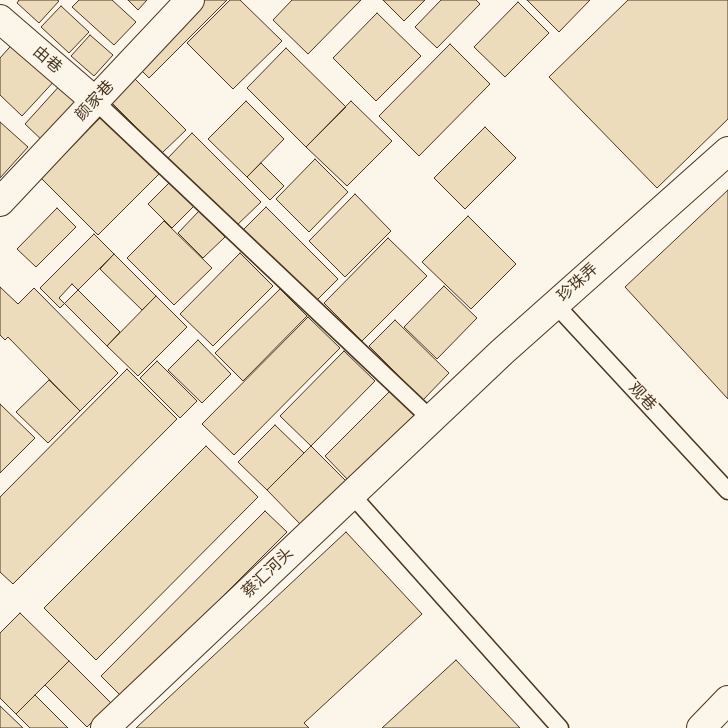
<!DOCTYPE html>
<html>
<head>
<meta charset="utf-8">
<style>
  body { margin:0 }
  canvas { display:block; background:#fbf6e9 }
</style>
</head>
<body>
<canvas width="728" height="728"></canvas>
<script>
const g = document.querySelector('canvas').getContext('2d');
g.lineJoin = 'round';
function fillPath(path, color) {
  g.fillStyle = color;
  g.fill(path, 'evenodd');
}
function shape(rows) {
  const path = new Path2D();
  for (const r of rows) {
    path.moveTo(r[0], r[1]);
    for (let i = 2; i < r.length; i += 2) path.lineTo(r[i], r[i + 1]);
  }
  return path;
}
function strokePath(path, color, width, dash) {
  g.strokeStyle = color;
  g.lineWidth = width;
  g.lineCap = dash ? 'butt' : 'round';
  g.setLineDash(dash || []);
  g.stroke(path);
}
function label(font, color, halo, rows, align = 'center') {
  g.font = font + ' "Space Grotesk","Noto Sans SC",sans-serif';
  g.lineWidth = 4;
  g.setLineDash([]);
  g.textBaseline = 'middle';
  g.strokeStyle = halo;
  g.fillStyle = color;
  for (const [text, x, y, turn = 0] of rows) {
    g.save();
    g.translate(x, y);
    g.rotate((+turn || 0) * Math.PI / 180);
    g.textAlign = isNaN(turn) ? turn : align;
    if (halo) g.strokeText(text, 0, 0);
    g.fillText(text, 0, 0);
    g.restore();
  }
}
const building = shape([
  [19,0,57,0,59,1,39,23,17,3,19,0],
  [79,0,112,0,136,22,114,45,72,7,79,0],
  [128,0,147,0,138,10,128,0],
  [183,0,227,0,149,78,127,56,183,0],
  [230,0,240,0,282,41,233,89,187,43,230,0],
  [292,0,361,0,308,54,273,20,292,0],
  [383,0,425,0,404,21,383,0],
  [441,0,476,0,480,4,437,48,415,27,441,0],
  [527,0,590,0,559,32,527,0],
  [628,0,728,0,728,119,657,188,549,77,628,0],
  [518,2,549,33,505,77,474,47,518,2],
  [61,6,89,32,69,53,41,27,61,6],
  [377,13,421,56,376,101,333,58,377,13],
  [90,35,113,55,94,76,71,56,90,35],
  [17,39,58,77,22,116,0,95,0,58,17,39],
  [450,44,490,84,419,156,379,116,450,44],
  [286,48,346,107,306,147,247,88,286,48],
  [134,78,186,130,162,153,111,102,134,78],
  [63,82,82,100,44,142,25,124,63,82],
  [246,101,284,139,247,177,208,139,246,101],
  [351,101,392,141,347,186,306,147,351,101],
  [106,112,164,169,98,235,41,178,106,112],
  [0,122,28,147,0,178,0,122],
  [485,127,516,158,465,209,434,178,485,127],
  [192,133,261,202,235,227,167,159,192,133],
  [315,159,348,192,309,232,276,199,315,159],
  [261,163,284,186,270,200,247,177,261,163],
  [172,180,196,204,172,228,148,204,172,180],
  [728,190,728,399,625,287,728,190],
  [355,194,391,231,345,277,309,241,355,194],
  [266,207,338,279,313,304,241,232,266,207],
  [57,208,76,227,36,267,17,249,57,208],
  [199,211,225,237,203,258,178,233,199,211],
  [468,216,516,264,471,309,422,262,468,216],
  [164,221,212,268,174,305,127,258,164,221],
  [94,234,114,254,60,308,40,288,94,234],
  [388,238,427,276,362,341,324,303,388,238],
  [240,253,273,286,213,346,180,314,240,253],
  [114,254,156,296,142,310,100,269,114,254],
  [72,284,120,332,107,346,59,298,72,284],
  [444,286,477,318,437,359,404,327,444,286],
  [0,287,18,304,34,288,118,373,80,411,8,337,5,340,0,335,0,287],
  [280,289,307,316,243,381,215,353,280,289],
  [156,296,187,327,138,376,107,346,156,296],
  [308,317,340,348,234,455,202,424,308,317],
  [395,320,449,373,423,400,369,346,395,320],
  [198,340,231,374,202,403,168,370,198,340],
  [344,351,375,381,311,446,280,416,344,351],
  [157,361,197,401,180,418,140,378,157,361],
  [127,369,177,419,13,584,0,572,0,497,127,369],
  [49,380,80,411,48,443,16,412,49,380],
  [391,390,415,414,349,481,325,456,391,390],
  [0,404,35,438,0,473,0,404],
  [275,425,304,453,267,490,238,462,275,425],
  [206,446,258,497,96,660,44,608,206,446],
  [311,446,346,481,301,525,267,490,311,446],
  [265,511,287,532,122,697,101,676,265,511],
  [346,532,422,614,304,723,309,728,136,728,346,532],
  [20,613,69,661,16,714,0,698,0,633,20,613],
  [456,660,520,728,382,728,456,660],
  [69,661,111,703,87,727,45,685,69,661],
  [35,695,68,728,30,728,16,714,35,695],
  [0,706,23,728,0,728,0,706]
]);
fillPath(building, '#ecdcbc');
strokePath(building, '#4a3520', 1);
const lane = shape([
  [95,101,431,419],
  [555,304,728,491],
  [351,494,560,728]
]);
const street = shape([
  [0,19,95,101],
  [0,202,190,0],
  [105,728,502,352,728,151],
  [701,728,728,700]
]);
strokePath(lane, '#4a3520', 19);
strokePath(street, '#4a3520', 30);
strokePath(lane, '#fbf6e9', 16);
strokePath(street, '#fbf6e9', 28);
label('16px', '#4a3520', '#fbf6e9', [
  ["由巷",47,60,41],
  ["颜家巷",95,101,-47],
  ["珍珠弄",578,283,-42],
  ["观巷",642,397,47],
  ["蔡汇河头",268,573,-44]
]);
</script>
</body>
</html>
